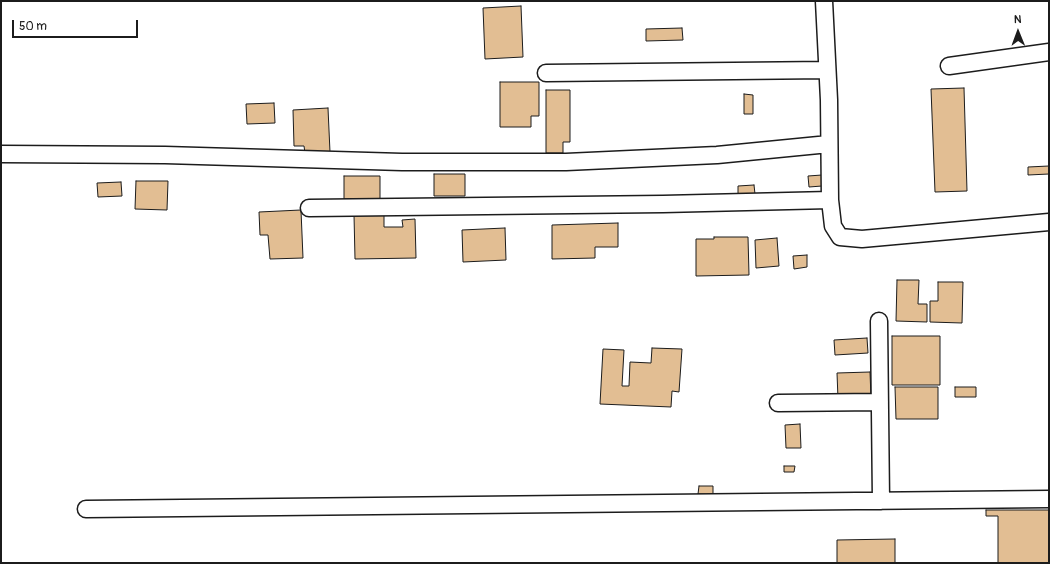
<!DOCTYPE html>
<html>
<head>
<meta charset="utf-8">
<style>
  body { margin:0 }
  #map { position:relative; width:1050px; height:564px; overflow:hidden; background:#fff; font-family:Pangolin,sans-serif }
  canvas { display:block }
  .frame { position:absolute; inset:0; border:2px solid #1c1c1c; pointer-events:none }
  .north { position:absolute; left:998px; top:12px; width:40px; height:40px; -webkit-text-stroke:3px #fff; paint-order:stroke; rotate:359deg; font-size:11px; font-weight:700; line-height:16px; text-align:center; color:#1c1c1c }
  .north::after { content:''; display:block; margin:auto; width:14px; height:18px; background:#1c1c1c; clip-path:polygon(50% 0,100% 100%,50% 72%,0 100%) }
  .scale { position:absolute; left:12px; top:20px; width:126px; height:18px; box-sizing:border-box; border:2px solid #1c1c1c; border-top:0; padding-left:5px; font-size:12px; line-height:14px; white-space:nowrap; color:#1c1c1c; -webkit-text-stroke:3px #fff; paint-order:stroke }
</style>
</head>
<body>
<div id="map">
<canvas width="1050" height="564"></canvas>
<div class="frame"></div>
<div class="north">N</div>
<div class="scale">50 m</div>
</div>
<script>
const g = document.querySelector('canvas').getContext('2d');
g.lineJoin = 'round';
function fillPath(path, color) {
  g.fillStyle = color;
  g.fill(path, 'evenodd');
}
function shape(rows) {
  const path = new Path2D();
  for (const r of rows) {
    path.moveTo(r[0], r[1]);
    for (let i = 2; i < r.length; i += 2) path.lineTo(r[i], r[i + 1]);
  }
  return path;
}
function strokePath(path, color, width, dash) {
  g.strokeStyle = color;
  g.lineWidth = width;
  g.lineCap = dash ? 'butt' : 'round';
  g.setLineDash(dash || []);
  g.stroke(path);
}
const building = shape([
  [521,6,523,57,485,59,483,8,521,6],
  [682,28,683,40,646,41,646,29,682,28],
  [500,82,539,82,539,116,531,116,531,127,500,127,500,82],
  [964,88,967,191,935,192,931,89,964,88],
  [546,90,570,90,570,142,563,142,563,153,546,153,546,90],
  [744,94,753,95,753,114,744,114,744,94],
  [274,103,275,123,247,124,246,104,274,103],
  [328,108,330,152,305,153,304,146,294,146,293,110,328,108],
  [1049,166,1049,174,1028,175,1028,167,1049,166],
  [434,174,465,174,465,196,434,196,434,174],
  [822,175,822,186,809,187,808,176,822,175],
  [344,176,380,176,380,199,344,199,344,176],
  [136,181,168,181,167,210,135,209,136,181],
  [121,182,122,196,98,197,97,183,121,182],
  [754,185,755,194,738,195,738,186,754,185],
  [301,210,303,258,270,259,268,235,260,235,259,212,301,210],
  [384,214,384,227,403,227,402,220,415,219,416,258,355,259,354,215,384,214],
  [618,223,618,247,595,247,595,258,552,259,552,225,618,223],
  [505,228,506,260,463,262,462,230,505,228],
  [714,237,748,237,749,275,696,276,696,239,714,239,714,237],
  [777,238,779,266,756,268,755,240,777,238],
  [807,255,807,267,794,269,793,256,807,255],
  [897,280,919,280,918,304,927,304,927,322,896,321,897,280],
  [938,282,963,282,962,323,930,322,930,301,938,301,938,282],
  [892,336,940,336,940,385,892,385,892,336],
  [867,338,868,353,835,355,834,340,867,338],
  [652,348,682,349,679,392,672,391,671,407,600,404,603,349,624,350,622,386,629,386,630,362,651,363,652,348],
  [870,372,871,398,838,399,837,373,870,372],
  [895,387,938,387,938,419,896,419,895,387],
  [955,387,976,387,976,397,955,397,955,387],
  [800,424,801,448,786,448,785,425,800,424],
  [784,466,795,466,794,472,784,472,784,466],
  [699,486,713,486,713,495,698,494,699,486],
  [986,510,1049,510,1049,563,998,563,998,516,986,516,986,510],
  [895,539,895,563,837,563,837,540,895,539]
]);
fillPath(building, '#e2be93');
strokePath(building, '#1c1c1c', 1);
const minor = shape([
  [824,1,829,100,830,200,833,226,840,237,862,239,1049,222],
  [949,66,1049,52],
  [546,73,827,70],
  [1,154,165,155,402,162,566,162,717,155,829,144],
  [309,208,663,204,830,200],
  [879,321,881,501],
  [778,403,880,402],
  [86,509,1049,499]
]);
strokePath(minor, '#1c1c1c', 19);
strokePath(minor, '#fff', 16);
</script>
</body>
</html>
